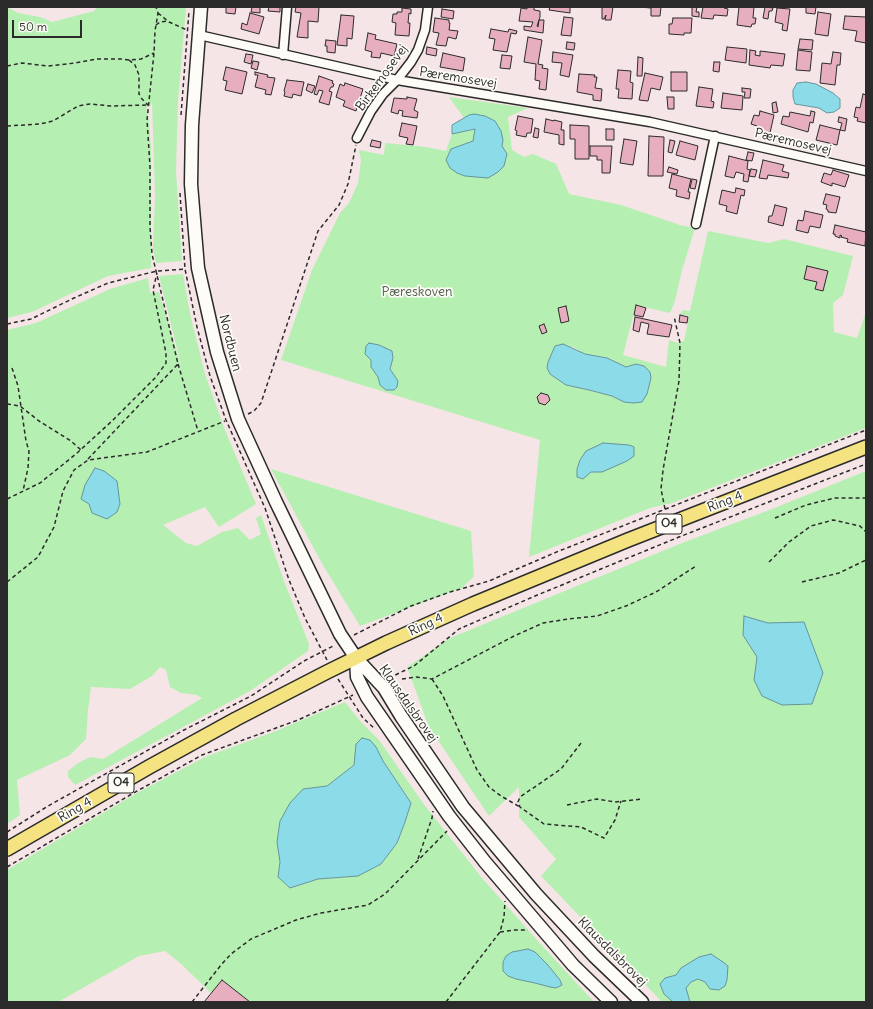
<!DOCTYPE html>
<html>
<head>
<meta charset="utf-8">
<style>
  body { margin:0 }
  #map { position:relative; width:873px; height:1009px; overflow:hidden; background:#f6e5e6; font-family:Delius,sans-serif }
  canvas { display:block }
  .frame { position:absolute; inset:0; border:8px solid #2b2b2b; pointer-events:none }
  .scale { position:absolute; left:12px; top:20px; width:70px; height:18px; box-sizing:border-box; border:2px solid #2b2b2b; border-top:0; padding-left:5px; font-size:12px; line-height:14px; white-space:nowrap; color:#2b2b2b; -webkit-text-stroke:3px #fdfcf7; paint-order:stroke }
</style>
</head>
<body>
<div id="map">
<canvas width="873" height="1009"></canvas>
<div class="frame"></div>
<div class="scale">50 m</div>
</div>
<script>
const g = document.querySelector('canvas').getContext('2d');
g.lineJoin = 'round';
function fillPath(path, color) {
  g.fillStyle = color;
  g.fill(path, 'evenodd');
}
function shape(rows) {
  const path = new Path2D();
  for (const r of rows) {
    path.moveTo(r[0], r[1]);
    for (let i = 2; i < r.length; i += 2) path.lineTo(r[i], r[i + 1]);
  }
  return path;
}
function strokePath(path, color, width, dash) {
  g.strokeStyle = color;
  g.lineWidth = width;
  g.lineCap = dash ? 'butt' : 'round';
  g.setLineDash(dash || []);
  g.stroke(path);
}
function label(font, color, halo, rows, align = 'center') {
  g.font = font + ' Delius,sans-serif';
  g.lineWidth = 3.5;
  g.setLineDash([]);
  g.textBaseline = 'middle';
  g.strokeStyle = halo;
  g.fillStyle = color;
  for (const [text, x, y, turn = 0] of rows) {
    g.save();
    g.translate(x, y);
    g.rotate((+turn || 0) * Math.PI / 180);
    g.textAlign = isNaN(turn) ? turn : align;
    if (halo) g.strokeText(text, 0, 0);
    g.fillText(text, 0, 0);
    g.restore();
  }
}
fillPath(shape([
  [97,7,186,7,178,101,176,171,182,261,156,263,153,249,155,196,152,103,146,109,149,120,151,147,151,268,108,276,32,312,7,318,7,8,9,8,18,13,40,17,52,22,94,11],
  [449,97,528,108,508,117,512,150,524,157,533,154,556,164,569,194,621,205,680,225,695,228,682,270,675,301,670,313,636,305,623,355,666,367,669,340,678,343,684,341,689,316,680,314,683,310,690,311,708,231,768,243,784,239,853,256,843,295,833,303,834,332,857,338,866,312,866,428,672,503,650,508,529,557,540,440,281,360,312,270,340,213,349,203,358,183,361,160,359,150,384,155,385,143,426,147,446,151,452,134,475,129,474,141,507,154,502,146,503,140,469,115,464,118],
  [573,347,585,354,607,358,626,367,636,364,644,366,651,378,647,394,625,402,612,396,566,385,550,374,548,362,552,354],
  [183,274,190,314,205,374,225,430,256,504,219,527,205,507,163,525,186,543,197,546,222,532,238,528,250,540,261,534,256,518,261,515,284,581,309,644,308,651,250,691,75,785,68,777,68,771,78,763,90,757,103,759,202,698,197,695,181,693,170,687,166,670,160,667,152,676,130,689,91,687,88,710,86,739,70,755,17,780,20,815,7,824,7,330,36,323,110,289,148,278,150,293,159,292,182,369,159,276],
  [271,469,471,531,474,576,462,588,360,626,324,567],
  [866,471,866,1002,662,1002,541,876,556,859,519,817,519,787,489,816,429,727,407,667,450,638,682,543,772,509],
  [345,702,360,721,379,740,423,803,482,878,537,940,594,1002,250,1002,222,980,211,993,180,963,165,951,139,956,58,1002,7,1002,7,870,137,793,205,757,276,731],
  [376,747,383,761,411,803,405,822,397,843,381,864,358,876,318,879,290,888,278,877,280,862,303,789,327,786]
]), '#b6efb2');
const water = shape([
  [806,82,816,84,833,93,840,99,840,108,834,112,827,113,819,108,795,104,793,97,793,90,797,83,806,82],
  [474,114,485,116,495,121,501,131,503,140,502,146,507,154,504,166,498,172,488,178,465,176,457,173,450,168,446,160,451,149,473,141,475,129,452,134,452,125,469,115,474,114],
  [369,343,379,345,392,351,393,358,390,369,398,381,397,387,394,390,386,390,380,385,378,377,371,367,371,360,365,354,366,346,369,343],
  [563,344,585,354,607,358,626,367,636,364,644,366,650,372,651,378,647,394,642,402,633,403,624,402,612,396,589,390,566,385,550,374,547,368,548,362,555,346,563,344],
  [603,443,629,445,634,447,634,456,627,461,602,472,591,472,583,479,577,477,577,469,580,460,586,451,603,443],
  [95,468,104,471,117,481,120,504,117,512,107,519,92,513,89,504,81,499,85,485,95,468],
  [744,616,768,623,804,622,823,673,812,704,782,705,762,696,754,680,757,657,743,635,744,616],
  [362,738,370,740,376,747,383,761,411,803,405,822,397,843,381,864,358,876,318,879,290,888,278,877,280,862,277,842,280,821,290,803,303,789,327,786,354,765,356,744,362,738],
  [528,949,535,952,547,964,560,980,562,985,556,988,550,987,535,983,516,979,508,976,503,971,503,962,506,956,512,952,528,949],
  [711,954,723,962,728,966,727,980,725,986,719,990,710,989,705,982,698,979,691,982,686,988,690,1002,673,1002,664,994,660,984,665,978,676,975,681,968,699,957,711,954]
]);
fillPath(water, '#8cdbe9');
strokePath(water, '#65959d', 1);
const building = shape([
  [226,7,236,7,235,14,226,13,226,7],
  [252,7,260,7,260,13,251,12,252,7],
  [269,7,280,7,280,12,268,11,269,7],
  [296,7,319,7,318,22,308,21,308,38,297,37,301,13,295,12,296,7],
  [527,7,534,7,534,10,540,11,540,17,537,26,538,27,539,20,544,20,543,33,524,30,524,26,531,27,533,22,519,21,521,8,527,9,527,7],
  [550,7,570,7,570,13,549,10,550,7],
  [602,7,613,7,611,20,605,20,606,15,604,19,602,19,602,7],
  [639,7,661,7,660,16,651,16,651,8,639,7],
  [692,7,697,7,696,12,699,12,699,17,692,16,692,7],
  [703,7,724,7,724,8,728,9,727,16,714,15,713,19,701,18,703,7],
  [739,7,754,7,753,18,756,18,755,24,752,24,751,27,737,25,739,7],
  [765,7,773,8,772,11,769,11,768,19,763,18,765,7],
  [806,7,816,7,815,14,806,13,806,7],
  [402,8,411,9,411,14,409,13,408,23,410,23,409,36,395,35,396,23,392,22,393,14,397,14,397,12,402,12,402,8],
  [777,8,790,9,787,31,782,30,783,24,775,22,777,8],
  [442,9,454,11,453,19,441,17,442,9],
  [818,12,831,14,828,36,815,34,818,12],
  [250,13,264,17,259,34,241,29,242,23,247,25,250,13],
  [341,15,354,16,352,39,347,38,347,46,337,45,341,15],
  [845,16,866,17,866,43,855,41,857,31,843,29,845,16],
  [564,17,573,18,571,36,561,35,564,17],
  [435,18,449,20,449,23,450,23,449,30,458,31,456,39,448,37,446,46,436,45,439,33,433,32,435,18],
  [673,18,692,18,691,33,684,33,684,35,669,34,669,24,672,24,673,18],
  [491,29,508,32,509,29,517,31,516,34,511,33,507,52,493,50,495,39,489,38,491,29],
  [368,33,376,35,375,39,397,44,394,56,381,53,380,58,371,57,372,52,365,50,368,33],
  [528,37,542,40,538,64,543,65,542,68,548,69,546,90,539,89,540,81,535,80,536,64,524,62,528,37],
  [800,39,813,40,812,50,798,49,800,39],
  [326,40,336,41,335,53,327,52,327,46,325,46,326,40],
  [567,42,575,43,574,50,566,49,567,42],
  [427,47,437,49,436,56,426,54,427,47],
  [727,47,747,49,746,63,725,60,727,47],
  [750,50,756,51,755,55,760,56,760,51,785,54,783,66,771,65,770,68,749,65,750,50],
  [798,50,812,52,810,71,796,70,798,50],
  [553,52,573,55,569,77,560,75,562,63,552,62,553,52],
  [833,52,841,53,840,65,837,65,835,85,820,83,822,63,831,64,833,52],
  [443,53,465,58,463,71,440,67,443,53],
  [246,54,253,55,251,64,244,62,246,54],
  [502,55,512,56,510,69,500,68,502,55],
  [638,57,643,58,642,76,637,76,638,57],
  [253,61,259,62,257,70,251,68,253,61],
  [714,62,720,62,719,72,713,71,714,62],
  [226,67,247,72,242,94,225,90,227,81,223,80,226,67],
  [618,70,631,71,630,82,633,83,632,99,618,98,619,89,616,89,618,70],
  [255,72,268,75,267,77,275,78,271,95,265,94,266,90,255,87,258,75,255,75,255,72],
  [671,72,687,72,687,91,671,91,671,72],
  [645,73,663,77,660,90,651,88,648,101,639,100,645,73],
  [579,74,595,75,594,77,597,77,595,88,602,89,601,101,593,100,593,95,577,92,579,74],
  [319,76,333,81,332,83,334,84,333,87,331,87,329,91,332,92,329,105,319,102,323,91,319,90,317,95,314,94,319,76],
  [287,80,304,82,301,96,293,94,292,98,284,96,285,92,284,91,287,80],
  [345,83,363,89,356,111,343,106,345,101,336,97,340,84,344,86,345,83],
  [308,84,315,86,312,93,306,90,308,84],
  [699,87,713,89,711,101,714,102,713,108,696,106,699,87],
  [742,88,751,89,750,98,744,98,745,92,742,92,742,88],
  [723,93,743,96,742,110,721,108,723,93],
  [863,94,866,95,866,123,857,121,858,118,854,117,856,107,860,108,863,94],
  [407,97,417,99,414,110,418,112,417,118,402,116,403,111,399,110,398,114,391,112,394,98,407,99,407,97],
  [667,97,674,97,674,109,668,109,667,97],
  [776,102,778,112,773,113,772,103,776,102],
  [760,111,774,115,770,133,756,130,757,126,751,124,754,115,759,116,760,111],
  [811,111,815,112,813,123,810,122,808,132,781,124,783,116,789,117,790,112,810,116,811,111],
  [518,116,533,119,531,133,527,133,526,137,516,135,517,131,515,130,518,116],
  [839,117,847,119,845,131,840,130,842,123,838,122,839,117],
  [546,119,554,121,554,120,562,122,561,130,564,130,564,145,559,144,559,135,544,132,546,119],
  [402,123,417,126,413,145,406,144,408,138,399,136,402,123],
  [570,125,589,126,589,159,575,159,575,139,570,139,570,125],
  [820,125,840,130,837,145,816,140,820,125],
  [535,128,539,129,538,138,533,137,535,128],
  [606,129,614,129,614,140,606,140,606,129],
  [649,136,664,137,663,176,648,176,649,136],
  [624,139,637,141,633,165,620,163,624,139],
  [372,140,381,142,380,148,370,146,372,140],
  [670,140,675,141,672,153,668,152,670,140],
  [680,141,698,146,695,160,676,155,680,141],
  [590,146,612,146,610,173,602,173,602,160,597,160,597,156,590,156,590,146],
  [748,152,754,153,752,161,746,160,748,152],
  [729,156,748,161,747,169,750,170,748,182,743,181,744,174,736,172,734,178,725,176,729,156],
  [763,160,784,165,782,171,789,173,788,178,768,175,767,179,759,178,763,160],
  [669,167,678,170,677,174,667,172,669,167],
  [751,169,757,170,755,177,749,176,751,169],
  [833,170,849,175,845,187,832,183,832,186,821,182,824,173,831,175,833,170],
  [672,174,691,179,688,192,690,192,689,199,676,196,677,190,669,188,672,174],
  [692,179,697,180,695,189,690,188,692,179],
  [736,188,745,190,744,196,741,195,737,214,726,211,727,206,719,204,722,190,735,193,736,188],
  [826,194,840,197,836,213,828,212,828,210,826,209,827,205,823,204,826,194],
  [775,205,787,208,783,226,768,222,769,216,772,216,775,205],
  [805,211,823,215,820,228,810,226,808,233,796,230,798,220,803,221,805,211],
  [835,225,866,232,865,246,847,242,848,239,841,237,842,236,840,235,840,238,835,236,835,234,833,234,835,225],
  [807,266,828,271,823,291,815,289,817,282,804,279,807,266],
  [636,305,646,308,643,317,634,315,636,305],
  [566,306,569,321,561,323,558,308,566,306],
  [680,315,688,317,687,323,679,322,680,315],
  [635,317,672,325,669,337,647,334,649,324,641,322,639,332,633,330,635,317],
  [544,324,547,332,542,334,539,326,544,324],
  [541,393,548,395,550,400,545,405,539,403,537,397,541,393],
  [222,980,250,1002,204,1002,222,980]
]);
fillPath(building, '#e7aebf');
strokePath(building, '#2b2b2b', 1);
const street = shape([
  [199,35,397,80,650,122,866,171],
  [283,55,287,7],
  [357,138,371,111,383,94,397,80,411,62,418,50,425,30,428,7],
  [696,224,715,136]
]);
const secondary = shape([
  [201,7,192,125,191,184,198,268,217,352,238,419,276,502,340,634,356,658,384,688,401,716,463,807,536,894,594,956,642,1002],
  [356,658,357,677,367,697,449,816,485,862,573,965,611,1002]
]);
const primary = shape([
  [7,849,149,767,236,719,327,672,386,643,473,604,628,540,866,447]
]);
strokePath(street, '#2b2b2b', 11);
strokePath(secondary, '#2b2b2b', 15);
strokePath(primary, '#2b2b2b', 16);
strokePath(shape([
  [158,13,169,22,187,30],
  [156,25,160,22,167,21],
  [129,60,135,65,139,75,139,94,142,99,148,105],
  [7,66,22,63,48,66,75,63,97,59,121,59,129,60,141,59,154,53],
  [181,115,189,11],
  [7,126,40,124,53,121,78,106,90,104,111,106,148,105],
  [180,193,185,269,197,327,210,376,226,420,265,508,289,580,305,618,327,660],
  [7,324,31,319,74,298,108,283,157,271,185,269],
  [178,364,198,431],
  [12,368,18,386,26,441,29,451,28,468,23,491],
  [7,404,20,406,39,421,71,441,81,450],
  [248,414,254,411,261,403,318,231,339,205,348,184,356,145],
  [88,459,178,364,152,254,150,227,150,166,147,120,154,53,155,31,158,13,156,7],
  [7,499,40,483,76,454,112,421,156,377,166,363,166,353,153,290,157,273],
  [665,509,661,489,663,470,679,381,680,343,674,316],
  [775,518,806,505,835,498,866,498],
  [769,562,789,542,811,526,833,520,860,526,866,532],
  [7,582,38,557,54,527,63,491,74,470,88,460,147,452,225,421],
  [802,582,839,573,866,560],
  [354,635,411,606,450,592,489,581,559,551,866,430],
  [389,678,414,666,459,629,535,596,679,537,866,464],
  [338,679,363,718,375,729],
  [402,679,416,677,432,679,514,636,543,623,568,619,597,616,626,606,656,592,696,566],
  [432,679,443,696,477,770,489,787,501,796,520,807],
  [581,743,561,769,520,797,518,802,520,807,544,824,581,827,604,838,615,820,621,801],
  [567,805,597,799,615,802,643,799],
  [7,832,48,806,184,730,251,696,304,661,335,645],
  [418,859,432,818,433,811],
  [7,867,130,795,202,755,298,720,353,695],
  [500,932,514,930,528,930],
  [192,1002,221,965,231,954,251,939,296,920,321,913,368,905,385,894,447,831],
  [446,1002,500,932,504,917,505,901]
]), '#2b2b2b', 1.5, [4, 3]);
strokePath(street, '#fdfcf7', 8);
strokePath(secondary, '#fdfcf7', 12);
strokePath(primary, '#f5e382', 13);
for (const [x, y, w] of [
  [669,524,26],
  [121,783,26]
]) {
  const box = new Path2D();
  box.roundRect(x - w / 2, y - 10, w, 20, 3);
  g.fillStyle = '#fdfcf7';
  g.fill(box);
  strokePath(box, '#2b2b2b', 1);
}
label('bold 12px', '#2b2b2b', null, [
  ["O4",669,524],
  ["O4",121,783]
]);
label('13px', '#2b2b2b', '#fdfcf7', [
  ["Birkemosevej",382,78,-54],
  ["Pæremosevej",458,78,9],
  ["Pæremosevej",793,142,13],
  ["Nordbuen",230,343,76],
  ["Ring 4",725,502,-21],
  ["Ring 4",426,625,-25],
  ["Klausdalsbrovej",408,704,55],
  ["Ring 4",75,810,-30],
  ["Klausdalsbrovej",612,952,45]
]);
label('13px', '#4e5c4d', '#fdfcf7', [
  ["Pæreskoven",417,292]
]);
</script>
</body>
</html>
